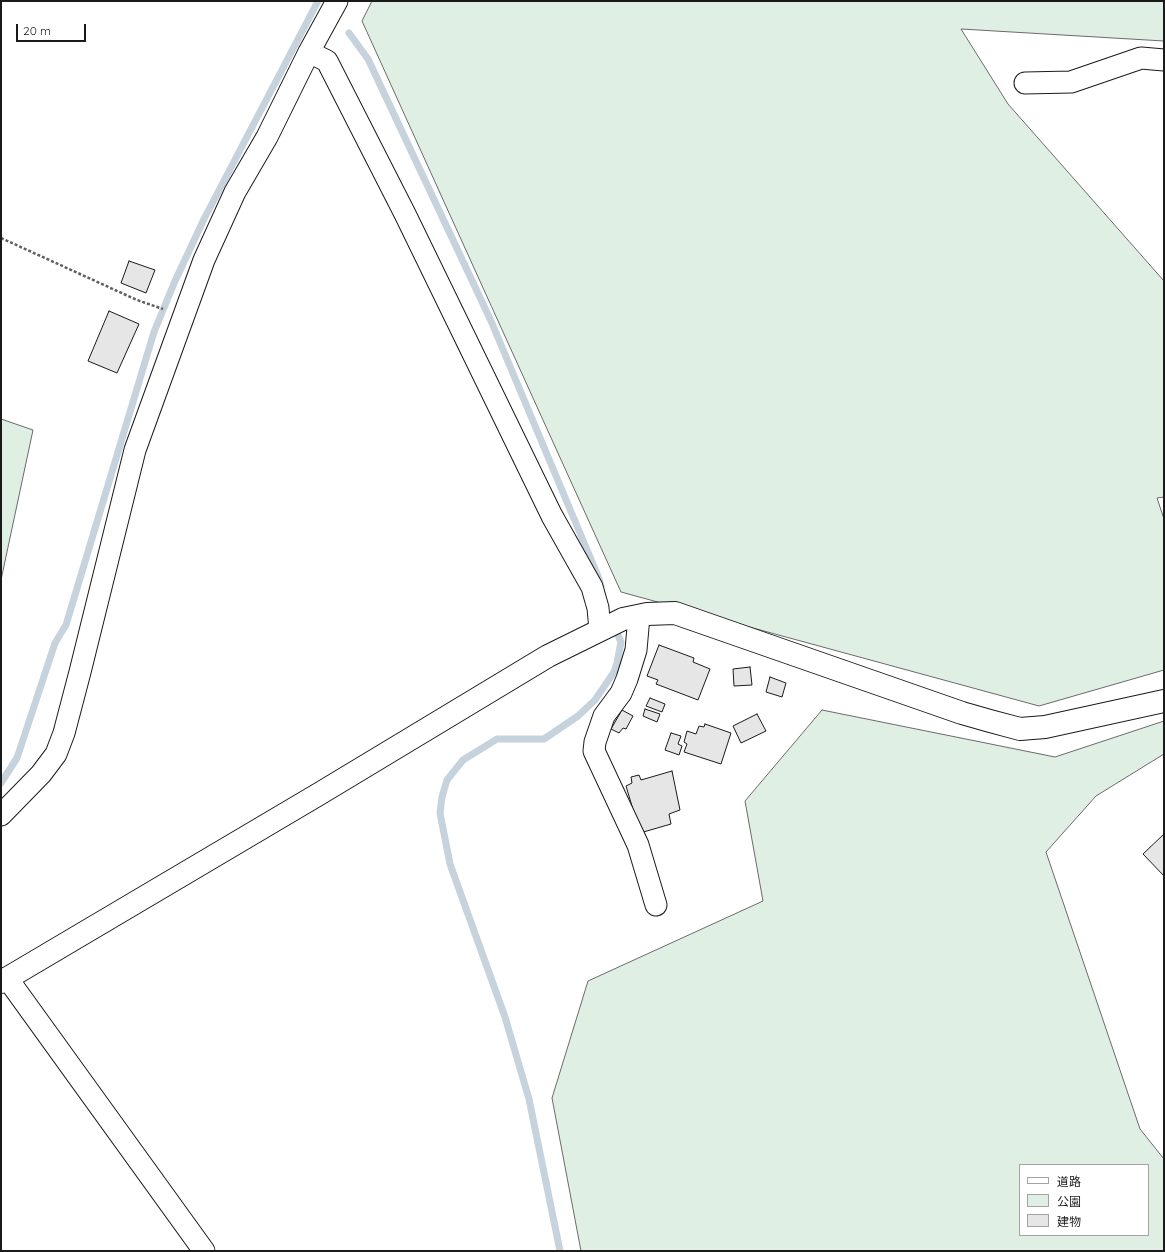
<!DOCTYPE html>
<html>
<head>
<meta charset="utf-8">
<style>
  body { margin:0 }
  #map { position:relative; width:1165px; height:1252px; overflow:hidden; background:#fff; font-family:Quicksand,"Noto Sans JP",sans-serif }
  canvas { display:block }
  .frame { position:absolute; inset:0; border:2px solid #1a1a1a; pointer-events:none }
  .legend { position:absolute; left:1019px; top:1164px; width:130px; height:72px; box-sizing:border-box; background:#fff; border:1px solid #a3a3a3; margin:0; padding:5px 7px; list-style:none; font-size:12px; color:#1a1a1a }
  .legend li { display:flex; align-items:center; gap:8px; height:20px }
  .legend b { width:20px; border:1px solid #a3a3a3 }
  .scale { position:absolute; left:16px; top:24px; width:70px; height:18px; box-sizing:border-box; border:2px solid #1a1a1a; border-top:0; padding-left:5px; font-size:12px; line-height:14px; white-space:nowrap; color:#1a1a1a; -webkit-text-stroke:3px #fff; paint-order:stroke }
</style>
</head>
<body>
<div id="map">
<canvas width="1165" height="1252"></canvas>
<div class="frame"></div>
<ul class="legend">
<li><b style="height:5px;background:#fff"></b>道路</li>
<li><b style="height:11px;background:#e0efe3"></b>公園</li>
<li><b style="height:11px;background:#e6e6e6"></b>建物</li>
</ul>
<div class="scale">20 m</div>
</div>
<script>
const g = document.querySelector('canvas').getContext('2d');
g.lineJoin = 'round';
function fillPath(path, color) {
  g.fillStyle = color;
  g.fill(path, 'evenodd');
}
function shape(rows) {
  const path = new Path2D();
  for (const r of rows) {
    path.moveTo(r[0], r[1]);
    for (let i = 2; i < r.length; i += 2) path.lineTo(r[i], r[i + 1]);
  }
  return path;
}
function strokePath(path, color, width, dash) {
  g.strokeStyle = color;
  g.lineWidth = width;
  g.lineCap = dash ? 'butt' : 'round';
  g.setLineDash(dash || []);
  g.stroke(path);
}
const green = shape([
  [372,1,1164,1,1164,41,961,29,1008,104,1164,281,1164,497,1157,498,1164,519,1164,670,1039,706,621,592,362,21,372,1],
  [1,419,33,430,1,580,1,419],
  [822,710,1055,757,1164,721,1164,754,1096,796,1046,852,1140,1129,1164,1159,1164,1251,581,1251,552,1098,588,981,763,901,745,801,822,710],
  [1020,1165,1148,1165,1148,1235,1020,1235,1020,1165]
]);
fillPath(green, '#e0efe3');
strokePath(green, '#6a6a6a', 1);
strokePath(shape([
  [349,33,368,59,491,321,598,576,601,586],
  [1,783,17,758,55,643,66,625,154,332,175,281,204,219,318,1],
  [560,1251,529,1099,505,1017,450,864,440,813,442,797,447,780,463,760,497,739,544,739,578,716,595,700,614,672,617,663,621,642,614,626]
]), '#c6d2dc', 7);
const building = shape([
  [129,261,155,270,146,293,121,283,129,261],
  [109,311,139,324,117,373,88,361,109,311],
  [659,645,694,658,693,662,710,669,698,700,656,684,658,680,647,676,659,645],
  [750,667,752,685,734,686,733,669,750,667],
  [770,677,786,683,782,697,766,692,770,677],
  [650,698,665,704,662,712,646,706,650,698],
  [645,709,660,714,657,722,643,716,645,709],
  [622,710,633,716,626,729,623,728,619,733,611,729,622,710],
  [757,714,766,731,741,743,733,726,757,714],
  [705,724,731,733,721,764,684,752,687,744,684,742,687,731,696,734,699,726,704,727,705,724],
  [671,733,681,736,678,744,682,746,679,755,665,750,671,733],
  [672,771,680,810,669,814,671,824,640,833,626,786,632,783,631,777,639,775,641,780,672,771],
  [1164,834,1164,876,1143,854,1164,834]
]);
fillPath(building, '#e6e6e6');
strokePath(building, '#1a1a1a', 1);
const street = shape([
  [309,52,327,61,405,214,552,516,592,587,598,608,600,630],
  [1025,83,1071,82,1141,58,1164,60],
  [639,616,636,650,627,679,621,693,604,716,595,742,594,751,638,845,656,905],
  [1,815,41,774,56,754,64,733,80,672,135,450,204,260,235,192,267,137,309,52,337,1],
  [7,978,204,1251]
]);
const secondary = shape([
  [1,982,319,794,548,656,623,619,647,614,675,613,962,713,990,721,1020,729,1045,727,1164,701]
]);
strokePath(street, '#1a1a1a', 23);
strokePath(secondary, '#1a1a1a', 24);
strokePath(shape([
  [1,238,137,300,163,309]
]), '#5f5f5f', 2.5, [3, 2]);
strokePath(street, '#fff', 21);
strokePath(secondary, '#fff', 22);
</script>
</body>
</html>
